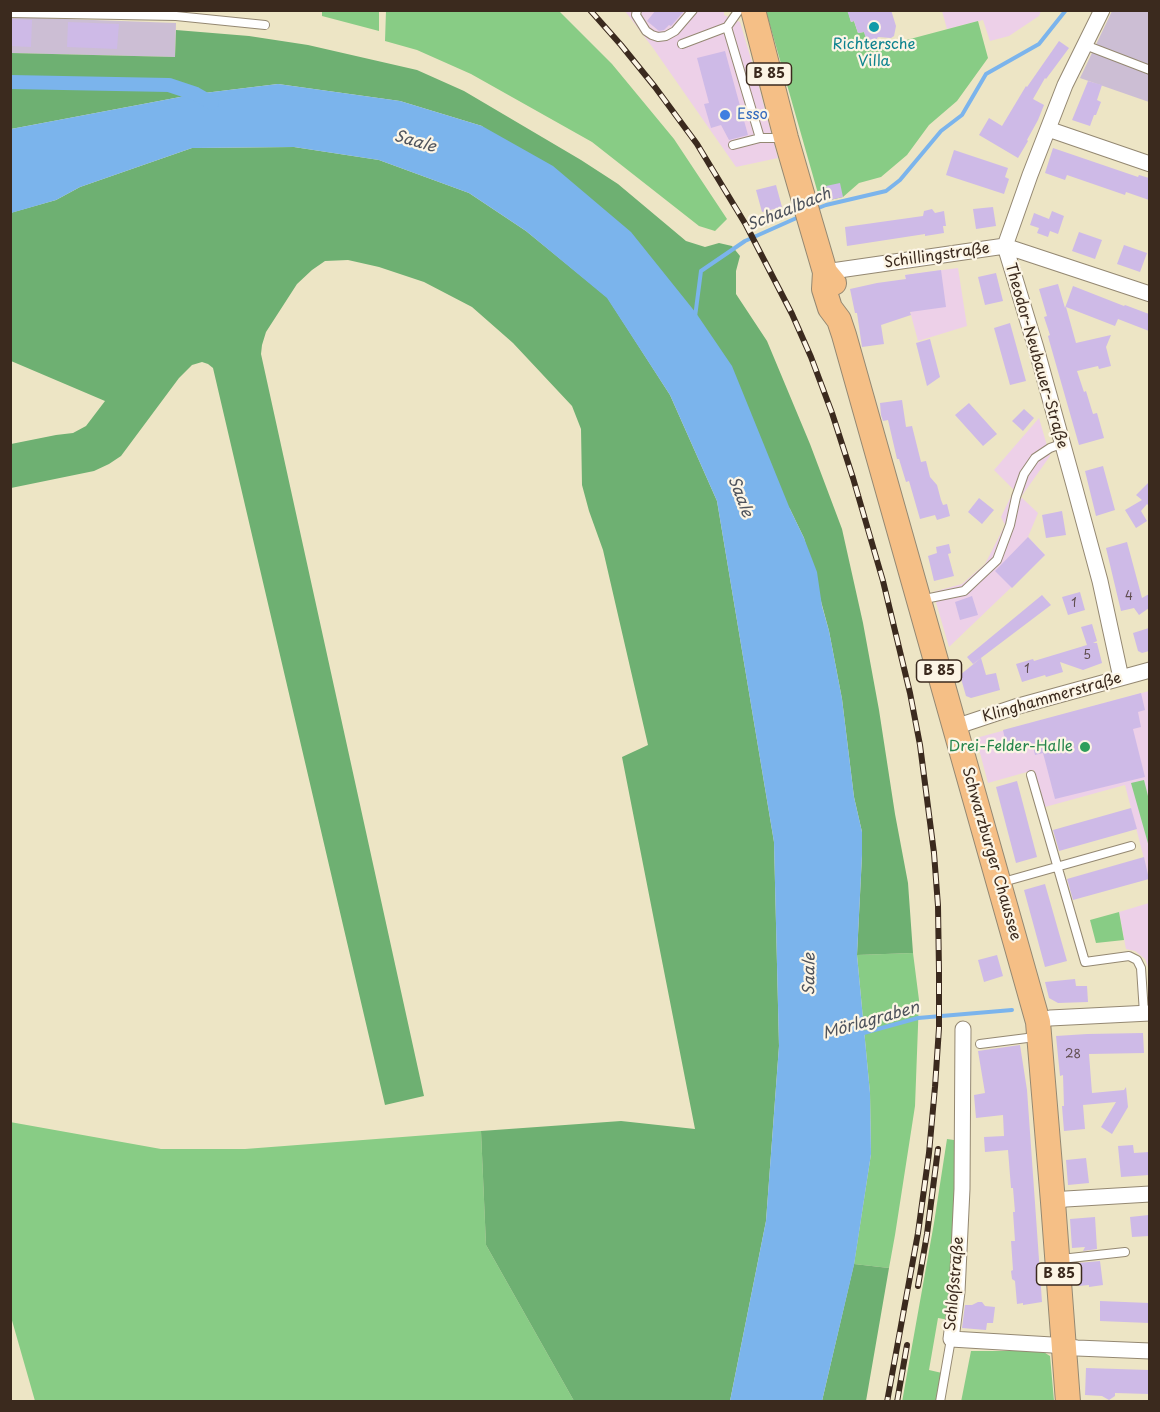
<!DOCTYPE html>
<html>
<head>
<meta charset="utf-8">
<style>
  body { margin:0 }
  #map { position:relative; width:1160px; height:1412px; overflow:hidden; background:#ede5c5; font-family:"Playpen Sans",sans-serif }
  canvas { display:block }
  .frame { position:absolute; inset:0; border:12px solid #3b2a1e; pointer-events:none }
</style>
</head>
<body>
<div id="map">
<canvas width="1160" height="1412"></canvas>
<div class="frame"></div>
</div>
<script>
const g = document.querySelector('canvas').getContext('2d');
g.lineJoin = 'round';
function fillPath(path, color) {
  g.fillStyle = color;
  g.fill(path, 'evenodd');
}
function shape(rows) {
  const path = new Path2D();
  for (const r of rows) {
    path.moveTo(r[0], r[1]);
    for (let i = 2; i < r.length; i += 2) path.lineTo(r[i], r[i + 1]);
  }
  return path;
}
function strokePath(path, color, width, dash) {
  g.strokeStyle = color;
  g.lineWidth = width;
  g.lineCap = dash ? 'butt' : 'round';
  g.setLineDash(dash || []);
  g.stroke(path);
}
function label(font, color, halo, rows, align = 'center') {
  g.font = font + ' "Playpen Sans",sans-serif';
  g.lineWidth = 4.5;
  g.setLineDash([]);
  g.textBaseline = 'middle';
  g.strokeStyle = halo;
  g.fillStyle = color;
  for (const [text, x, y, turn = 0] of rows) {
    g.save();
    g.translate(x, y);
    g.rotate((+turn || 0) * Math.PI / 180);
    g.textAlign = isNaN(turn) ? turn : align;
    if (halo) g.strokeText(text, 0, 0);
    g.fillText(text, 0, 0);
    g.restore();
  }
}
fillPath(shape([
  [625,11,724,11,724,15,740,22,756,76,778,158,736,167,653,48],
  [942,11,942,10,1041,11,1039,16,1009,36,990,41,983,20,947,29],
  [958,268,967,326,918,341,911,315,905,275],
  [1039,418,1050,456,1021,497,1038,513,1028,537,1045,555,949,647,933,592,962,584,985,564,1005,525,1001,517,1014,490,994,470],
  [1149,691,1149,878,1125,785,1045,807,1034,770,988,783,976,738],
  [1149,903,1150,1002,1149,1002,1149,969,1145,959,1135,951,1126,949,1119,912]
]), '#edd0e8');
fillPath(shape([
  [1112,11,1149,11,1149,102,1080,78],
  [11,17,176,23,175,57,11,53]
]), '#ccbed4');
fillPath(shape([
  [322,11,379,11,379,31,322,16],
  [386,11,559,11,612,64,674,139,727,219,715,231,699,226,592,142,471,74,417,50,385,41],
  [766,11,848,11,851,22,854,21,858,33,864,32,868,42,871,44,875,42,880,47,978,21,988,58,957,101,929,125,907,155,881,177,859,183,843,197,830,200,819,197],
  [1144,780,1149,800,1149,847,1131,783],
  [1119,912,1124,940,1096,943,1090,920],
  [913,953,919,1000,915,1106,895,1235,889,1268,854,1264,871,1154,870,1093,857,955],
  [10,1122,161,1149,245,1149,481,1131,486,1245,574,1401,35,1401,11,1317],
  [947,1139,954,1140,959,1177,949,1320,938,1318,929,1370,942,1373,937,1402,902,1402,934,1223],
  [971,1351,1042,1351,1050,1356,1054,1401,961,1402]
]), '#88cc85');
fillPath(shape([
  [176,30,249,36,308,45,417,70,464,91,581,160,618,184,686,241,705,247,719,243,732,246,740,256,736,271,736,294,767,341,810,444,842,529,863,623,879,710,895,814,908,883,913,953,857,955,862,855,862,832,854,797,842,699,829,631,804,538,790,509,482,126,400,101,278,84,196,94,11,129,11,53,175,57],
  [294,147,379,160,469,193,526,231,607,297,670,395,717,501,774,842,779,1046,766,1221,730,1401,574,1401,486,1245,481,1131,621,1121,695,1129,622,757,648,745,603,550,589,511,582,485,581,429,572,406,513,343,472,307,424,282,379,267,348,260,325,261,312,270,297,284,266,332,262,345,261,354,424,1096,385,1105,213,368,208,364,202,362,192,365,179,378,121,456,109,464,94,471,11,488,11,444,56,435,73,433,86,426,105,401,11,361,10,213,56,200,80,187,192,148],
  [854,1264,889,1268,866,1401,822,1401]
]), '#6eb072');
fillPath(shape([
  [278,84,400,101,482,126,553,166,631,232,696,313,732,366,790,509,804,538,817,572,822,606,829,631,842,699,854,797,862,832,862,855,857,955,870,1093,871,1154,854,1265,822,1401,730,1401,766,1221,779,1046,774,842,717,501,670,395,607,298,526,231,469,193,379,160,294,147,192,148,80,187,56,200,11,213,11,129,196,94]
]), '#7bb4ec');
strokePath(shape([
  [816,209,826,205,886,191,900,180,941,131,962,115,986,74,1039,44,1066,10],
  [695,317,701,271,745,241,801,216],
  [860,1034,918,1018,1012,1010]
]), '#7bb4ec', 4);
strokePath(shape([
  [10,82,169,85,196,94,212,103]
]), '#7bb4ec', 14);
fillPath(shape([
  [656,10,685,10,671,26,669,25,664,30,659,31,647,21],
  [847,10,891,10,896,26,894,36,891,38,878,37,875,42,868,45,864,32,858,33,854,21,851,22],
  [11,19,32,20,31,47,10,46],
  [68,22,119,24,117,49,67,47],
  [1059,41,1069,48,1046,79,1045,78,1033,99,1044,105,1038,120,1027,140,1028,141,1018,158,979,135,989,118,1002,126,1026,86,1027,87],
  [725,51,748,135,729,140,721,125,711,128,704,104,709,103,697,58],
  [1088,81,1102,85,1097,100,1101,102,1096,115,1094,115,1090,126,1072,120],
  [1053,148,1138,177,1139,175,1149,178,1149,200,1126,192,1125,195,1067,175,1065,180,1045,173],
  [954,150,1008,168,1005,177,1009,179,1004,194,946,175],
  [840,183,843,197,830,200,826,186],
  [776,185,782,207,762,212,756,190],
  [993,207,996,226,976,229,973,209],
  [932,209,935,213,944,211,946,226,943,226,944,233,925,236,925,234,847,246,845,227,923,216,924,211],
  [1052,211,1064,216,1058,234,1050,231,1048,237,1037,233,1039,228,1030,225,1034,213,1049,219],
  [1079,232,1102,240,1095,259,1072,251],
  [1124,245,1147,253,1140,272,1117,264],
  [941,270,946,307,910,312,911,315,881,325,884,344,862,347,857,313,855,313,850,289,877,283,906,279,905,275],
  [996,273,1003,301,985,305,978,277],
  [1058,284,1065,308,1073,286,1124,306,1125,305,1149,314,1149,331,1118,319,1115,326,1066,307,1076,343,1111,335,1106,347,1111,366,1099,369,1098,366,1077,371,1084,392,1086,391,1093,414,1097,413,1104,438,1079,445,1049,340,1048,336,1050,335,1044,317,1047,316,1039,289],
  [1010,323,1026,381,1010,385,994,328],
  [930,339,940,377,927,386,916,343],
  [902,400,906,427,912,426,921,462,926,461,930,477,937,485,941,500,943,505,947,504,950,516,937,520,935,515,920,519,909,481,906,482,899,459,897,459,888,420,883,421,881,415,880,403],
  [969,403,997,434,983,446,955,415],
  [1024,409,1034,418,1023,431,1012,421],
  [1103,466,1115,510,1096,516,1085,471],
  [1149,482,1149,506,1147,504,1141,511,1147,521,1136,528,1125,510,1142,500,1136,495],
  [979,498,994,510,982,524,968,512],
  [1062,511,1066,535,1046,538,1042,515],
  [1028,537,1045,555,1012,588,995,571],
  [1127,542,1142,598,1149,594,1149,608,1139,615,1134,608,1121,611,1106,548],
  [949,544,951,553,948,554,954,576,934,581,928,556,937,553,936,547],
  [1080,592,1085,610,1068,615,1062,597],
  [1042,595,1051,605,973,664,967,657],
  [972,596,978,615,960,620,955,602],
  [1092,624,1097,641,1093,643,1097,643,1102,663,1083,670,1060,662,1063,672,1046,677,1045,675,1022,682,1016,664,1033,659,1034,661,1087,645,1081,627],
  [1149,628,1149,651,1142,653,1138,651,1133,633],
  [981,658,986,675,996,673,1000,690,971,698,966,696,960,675],
  [1141,693,1145,710,1138,712,1141,727,1133,729,1145,777,1055,799,1043,753,1035,755,1032,743,1007,749,1003,730],
  [1017,781,1037,857,1016,863,996,787],
  [1131,808,1137,829,1059,851,1053,830],
  [1144,857,1149,879,1073,900,1067,879],
  [1045,884,1067,961,1045,967,1024,890],
  [997,955,1003,976,984,982,978,960],
  [1075,979,1076,986,1087,986,1088,1002,1058,1003,1049,998,1045,982],
  [1143,1033,1144,1053,1089,1054,1092,1093,1124,1090,1126,1087,1128,1107,1112,1134,1101,1127,1116,1102,1083,1105,1085,1129,1064,1131,1062,1106,1064,1106,1063,1075,1060,1076,1056,1036,1087,1034],
  [1020,1045,1027,1090,1042,1302,1023,1305,1023,1303,1017,1304,1015,1281,1012,1279,1011,1271,1013,1270,1011,1241,1015,1241,1013,1212,1015,1212,1013,1188,1011,1188,1008,1150,985,1152,984,1137,1004,1136,1003,1115,976,1118,974,1095,985,1093,978,1051],
  [1133,1145,1134,1153,1149,1152,1149,1175,1121,1177,1118,1146],
  [1086,1158,1089,1183,1068,1185,1066,1160],
  [1149,1215,1149,1236,1132,1237,1130,1217],
  [1095,1217,1097,1249,1083,1251,1085,1247,1072,1248,1070,1219],
  [1100,1261,1103,1285,1089,1287,1089,1285,1079,1286,1079,1279,1076,1276,1076,1272,1077,1263],
  [1100,1301,1149,1303,1149,1323,1100,1321],
  [978,1302,982,1302,985,1306,995,1307,993,1323,987,1323,986,1330,962,1328,965,1305,972,1305],
  [1086,1368,1149,1370,1149,1394,1115,1393,1115,1396,1109,1400,1102,1396,1085,1395]
]), '#cebae7');
const service = shape([
  [637,10,636,15,646,31,652,35,658,37,666,36,675,31,693,10],
  [10,13,176,16,265,25],
  [727,27,760,138],
  [682,44,727,27,739,10],
  [1085,45,1150,70],
  [733,145,760,138,781,138],
  [920,600,964,591,997,560,1010,525,1016,497,1024,474,1035,458,1050,448,1061,444],
  [1031,775,1085,962,1129,956,1137,960,1141,968,1144,1013],
  [1003,882,1131,846],
  [980,1044,1035,1037],
  [1061,1259,1125,1252],
  [940,1402,951,1339]
]);
const minor = shape([
  [1102,10,1065,85,1030,175,1005,246,1036,348,1074,485,1100,581,1121,678],
  [1048,129,1150,164],
  [825,272,1005,246,1150,294],
  [955,727,1015,707,1150,670],
  [1038,1022,1050,1018,1150,1013],
  [963,1029,962,1189,957,1292,951,1339,1052,1345,1077,1348,1150,1351],
  [1053,1202,1066,1199,1150,1194]
]);
const primary = shape([
  [753,10,786,138,810,221,825,272,834,283],
  [825,272,824,289,830,308,839,320,844,335,1038,1022,1053,1202,1068,1402]
]);
strokePath(service, '#948872', 10);
strokePath(minor, '#948872', 17);
strokePath(primary, '#948872', 26);
strokePath(service, '#fff', 8);
strokePath(minor, '#fff', 15);
strokePath(primary, '#f5bf86', 24);
const rail = shape([
  [590,10,621,45,655,87,697,144,746,225,792,314,811,357,832,413,853,478,883,581,910,693,920,745,934,853,938,906,939,972,939,1028,935,1087,929,1153,918,1233,887,1402],
  [918,1286,927,1234,938,1149],
  [897,1402,907,1345]
]);
strokePath(rail, '#3b2a1e', 6);
strokePath(rail, '#fcf5e5', 4, [11]);
for (const [x, y, r, color] of [
  [874,27,6,"#0f9aa8"],
  [725,115,6,"#3f7fe0"],
  [1085,747,6,"#2e9e5b"]
]) {
  const dot = new Path2D();
  dot.arc(x, y, r, 0, 2 * Math.PI);
  g.fillStyle = color;
  g.fill(dot);
  strokePath(dot, '#fcf5e5', 2);
}
label('12px', '#604e50', null, [
  ["4",1129,597],
  ["1",1074,604],
  ["5",1087,656],
  ["1",1027,670],
  ["28",1073,1055]
]);
for (const [x, y, w] of [
  [769,74,45],
  [939,671,45],
  [1059,1274,45]
]) {
  const box = new Path2D();
  box.roundRect(x - w / 2, y - 11, w, 22, 4.5);
  g.fillStyle = '#fcf5e5';
  g.fill(box);
  strokePath(box, '#3b2a1e', 1.5);
}
label('bold 14px', '#3b2a1e', null, [
  ["B 85",769,74],
  ["B 85",939,671],
  ["B 85",1059,1274]
]);
label('15px', '#0d838f', '#fcf5e5', [
  ["Richtersche",874,45],
  ["Villa",874,62]
]);
label('15px', '#366cbe', '#fcf5e5', [
  ["Esso",737,115]
], 'left');
label('15px', '#3b2a1e', '#fcf5e5', [
  ["Schillingstraße",937,256,-8],
  ["Theodor-Neubauer-Straße",1036,356,74],
  ["Klinghammerstraße",1052,698,-16],
  ["Schwarzburger Chaussee",991,854,74],
  ["Schloßstraße",955,1284,-85]
]);
label('15px', '#27864d', '#fcf5e5', [
  ["Drei-Felder-Halle",1073,747]
], 'right');
label('italic 16px', '#4e535c', '#fcf5e5', [
  ["Saale",415,142,16],
  ["Schaalbach",789,210,-22],
  ["Saale",740,497,69],
  ["Saale",810,974,-89],
  ["Mörlagraben",871,1021,-16]
]);
</script>
</body>
</html>
